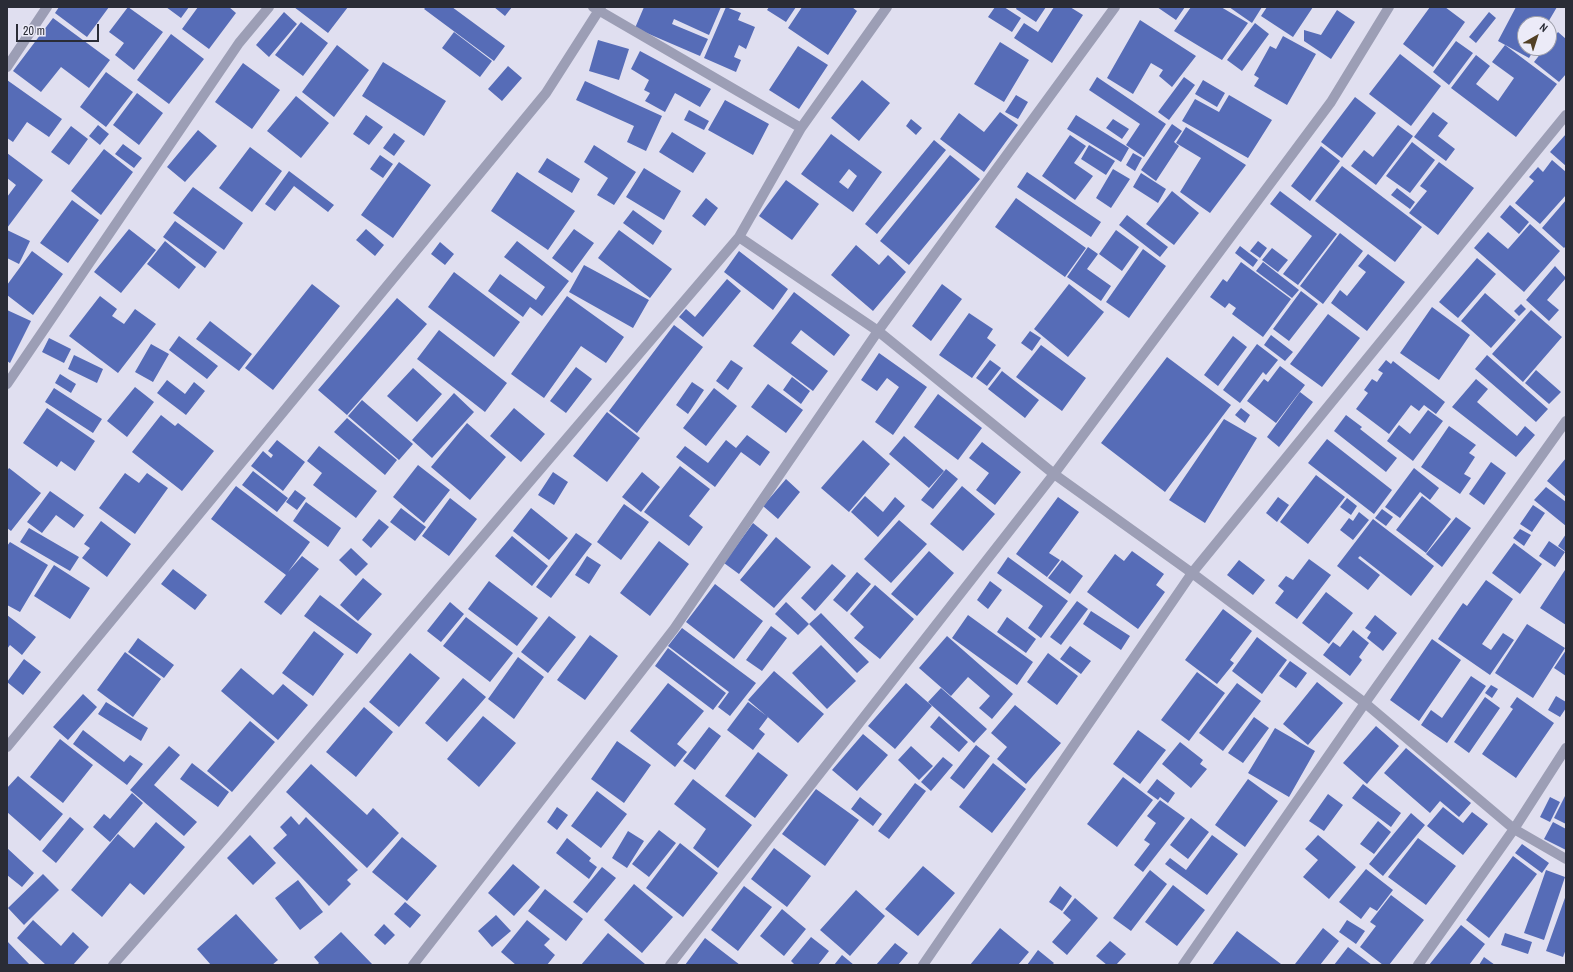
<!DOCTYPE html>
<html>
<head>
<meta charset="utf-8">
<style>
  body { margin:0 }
  #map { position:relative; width:1573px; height:972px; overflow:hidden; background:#e0dff0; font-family:"Archivo Narrow",sans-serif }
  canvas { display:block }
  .frame { position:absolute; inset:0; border:8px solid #2a2c36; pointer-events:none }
  .north { position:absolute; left:1517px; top:16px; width:40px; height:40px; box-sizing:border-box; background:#ecebf8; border:1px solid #9e9faa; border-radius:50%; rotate:39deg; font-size:11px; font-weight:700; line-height:16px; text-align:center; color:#2a2c36 }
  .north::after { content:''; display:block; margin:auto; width:14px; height:18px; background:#524025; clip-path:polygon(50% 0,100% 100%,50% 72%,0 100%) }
  .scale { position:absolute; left:16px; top:24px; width:83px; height:18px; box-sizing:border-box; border:2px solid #2a2c36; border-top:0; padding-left:5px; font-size:12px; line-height:14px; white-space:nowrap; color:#2a2c36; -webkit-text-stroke:3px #ecebf8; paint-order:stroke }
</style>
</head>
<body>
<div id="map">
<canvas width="1573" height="972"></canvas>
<div class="frame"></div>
<div class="north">N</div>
<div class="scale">20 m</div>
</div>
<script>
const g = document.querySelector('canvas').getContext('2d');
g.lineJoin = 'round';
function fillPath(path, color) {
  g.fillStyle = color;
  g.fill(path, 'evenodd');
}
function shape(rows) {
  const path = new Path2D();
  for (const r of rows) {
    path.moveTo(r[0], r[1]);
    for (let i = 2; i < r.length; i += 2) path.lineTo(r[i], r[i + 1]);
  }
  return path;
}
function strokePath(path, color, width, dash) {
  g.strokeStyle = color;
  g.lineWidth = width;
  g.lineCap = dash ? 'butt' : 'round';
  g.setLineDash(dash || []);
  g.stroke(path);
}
fillPath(shape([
  [59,7,109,7,87,37,55,13],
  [128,7,163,32,134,70,115,55,124,43,109,32],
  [166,7,189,7,181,18],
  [198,7,229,7,236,13,209,49,182,29],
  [294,7,348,7,328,33],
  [426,7,452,7,505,46,494,61,424,9],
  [494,7,512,7,505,16],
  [644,7,721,7,709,35,674,19,672,24,708,39,700,56,635,28],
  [726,7,741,13,738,20,755,27,746,49,739,45,734,57,741,60,736,72,704,58],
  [769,7,796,7,786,22,767,10],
  [802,7,852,7,857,11,828,55,788,28],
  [995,7,1004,7,1021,18,1012,32,988,17],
  [1017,7,1046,7,1036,22,1016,9],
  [1054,7,1070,7,1083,15,1052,63,1014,38,1024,23,1038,32],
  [1157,7,1185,7,1176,20],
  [1191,7,1221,7,1248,23,1222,60,1174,31],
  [1229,7,1262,7,1252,23],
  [1267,7,1313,7,1293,37,1261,16],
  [1430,7,1445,7,1465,22,1433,67,1403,44],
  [1516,7,1557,7,1547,24,1525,24,1525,48,1535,48,1529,58,1498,41],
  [1337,10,1355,22,1331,59,1304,41,1304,30,1321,35],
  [284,12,297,24,269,57,256,45],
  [1489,12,1496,18,1476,43,1469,37],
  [53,18,110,60,89,88,61,67,41,92,13,71],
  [1140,20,1196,56,1172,87,1159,76,1163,70,1151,63,1133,94,1107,78],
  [301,22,328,43,303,76,275,55],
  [1255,23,1269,34,1242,71,1227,60],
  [454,32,492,61,480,77,442,48],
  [1558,32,1566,39,1566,74,1559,82,1534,62,1545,48,1549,48,1549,43],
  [171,34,204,59,169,104,137,80],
  [1283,36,1316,54,1287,105,1254,86,1259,78,1254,75,1270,46,1276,49],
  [598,40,629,49,619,80,589,71],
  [1456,41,1473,53,1449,85,1433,72],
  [1000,42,1029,60,1004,102,974,84],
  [337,45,369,70,334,117,302,92],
  [1505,45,1557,84,1516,137,1451,88,1476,55,1490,66,1476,84,1498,101,1514,78,1492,62],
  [798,46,828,65,799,109,769,90],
  [640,51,711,89,700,107,675,93,665,112,645,101,650,93,644,90,649,80,631,69],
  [1400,54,1441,86,1411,126,1369,94],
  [383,62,446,101,424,136,362,96],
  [243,63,280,90,252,129,215,102],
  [508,66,522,78,502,101,488,89],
  [106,72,133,92,106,127,80,107],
  [1097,77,1166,124,1144,157,1126,145,1140,124,1089,90],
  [1184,77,1195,85,1169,120,1158,112],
  [7,80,62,119,49,137,27,122,13,142,7,138],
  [862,80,890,103,859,141,831,118],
  [1203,80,1225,93,1217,107,1195,94],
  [585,81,662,116,646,151,627,142,634,126,576,100],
  [137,93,163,113,139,145,113,125],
  [1016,95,1028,102,1018,119,1005,112],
  [1229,95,1272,120,1248,158,1182,121,1195,99,1219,112],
  [296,96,329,123,301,158,267,131],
  [1355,97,1376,113,1342,158,1321,142],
  [725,100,769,124,753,155,708,130],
  [689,110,709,121,704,130,684,120],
  [1000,112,1018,125,984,172,940,139,959,113,984,132],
  [1433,112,1448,123,1438,136,1455,149,1446,161,1414,137],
  [366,115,383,127,369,145,353,134],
  [1076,115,1129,148,1121,162,1067,129],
  [911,119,922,128,916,135,906,126],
  [1113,119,1129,129,1122,139,1106,128],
  [1172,124,1182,131,1174,142,1179,146,1156,181,1141,170],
  [98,125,109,134,100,145,89,136],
  [1398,125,1413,136,1376,185,1351,166,1364,150,1373,157],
  [71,126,88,139,69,165,51,152],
  [1186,127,1246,165,1210,213,1180,192,1201,158,1176,143],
  [198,130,217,146,185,182,167,167],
  [672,132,706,153,693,173,659,152],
  [394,133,405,141,394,156,383,148],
  [831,134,882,172,853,212,801,174],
  [849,169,857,176,848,189,839,182],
  [1566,134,1566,166,1550,152],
  [1070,135,1086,146,1074,163,1093,176,1075,200,1042,176],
  [934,140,946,150,877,234,865,224],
  [1412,142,1435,160,1410,193,1386,176],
  [123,144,142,158,134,168,115,154],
  [594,145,636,172,614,205,597,195,608,178,584,162],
  [1089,145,1115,161,1106,175,1081,159],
  [1321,146,1340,161,1310,201,1291,186],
  [250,147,282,171,252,212,219,188],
  [104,149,133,172,101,215,71,191],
  [7,153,43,180,7,228,7,197,16,185,7,178],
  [1133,153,1142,158,1135,171,1126,165],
  [380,155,393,164,383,178,370,169],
  [950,155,980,179,909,265,880,241],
  [547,158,580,179,572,193,538,172],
  [1552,160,1566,172,1566,195,1540,224,1515,203,1534,181,1529,177,1538,167,1543,172],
  [399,162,431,185,393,238,361,215],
  [1439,162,1474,188,1438,235,1409,213,1427,191,1420,186],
  [1342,166,1422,227,1395,262,1315,201],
  [644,168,681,191,664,220,626,197],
  [1113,169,1130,179,1111,208,1096,198],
  [289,171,334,205,328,212,294,186,275,211,265,204],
  [517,172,575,211,548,250,491,211],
  [1027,172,1101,222,1091,237,1017,187],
  [1141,173,1166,189,1158,203,1133,187],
  [786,180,819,204,792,240,759,216],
  [193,187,243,223,224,250,173,213],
  [1397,188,1415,202,1410,209,1391,195],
  [1172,191,1199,213,1174,245,1146,224],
  [1280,191,1337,234,1298,285,1283,274,1312,236,1270,204],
  [706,198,718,208,705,226,692,216],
  [1016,198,1086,248,1065,277,995,227],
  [72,200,99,220,68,263,40,243],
  [1566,200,1566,246,1564,248,1542,228],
  [1510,205,1529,222,1519,234,1500,217],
  [633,210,662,231,653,245,623,223],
  [1127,215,1168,247,1160,257,1119,225],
  [175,221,217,252,205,268,163,237],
  [1530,224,1560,251,1524,292,1474,248,1488,232,1508,249],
  [129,229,156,250,121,293,94,272],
  [366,229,384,245,375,256,356,240],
  [574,229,594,243,572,273,552,258],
  [7,230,30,241,19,264,7,258],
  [619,230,672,269,650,298,598,258],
  [1116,230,1139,247,1122,271,1099,254],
  [1340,233,1363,251,1323,304,1300,286],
  [165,241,196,267,179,289,147,264],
  [517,241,569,281,542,316,530,307,523,317,488,291,500,274,536,300,545,287,504,257],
  [1258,241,1267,248,1260,258,1250,251],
  [440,242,454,254,445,265,431,254],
  [856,245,879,265,888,255,906,272,873,311,831,275],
  [1240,246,1258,260,1253,267,1235,253],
  [1088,247,1098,254,1087,269,1111,286,1101,301,1067,277],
  [1272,248,1288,260,1278,272,1262,260],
  [1143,249,1166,266,1129,318,1106,302],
  [32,251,63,274,33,315,7,295,7,285],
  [739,251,788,289,773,310,724,272],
  [1368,254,1405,282,1367,331,1331,303,1340,290,1347,296,1366,272,1358,266],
  [1477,258,1496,274,1458,318,1439,302],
  [1241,262,1291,299,1263,337,1232,314,1236,308,1229,303,1225,308,1210,297,1223,279,1227,282],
  [1263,262,1299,290,1292,298,1256,271],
  [584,265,649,300,633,328,569,292],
  [1555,266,1566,278,1547,300,1559,310,1549,321,1526,300],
  [454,272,520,322,494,357,428,307],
  [727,279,741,291,703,337,679,317,686,309,695,317],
  [312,284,340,306,273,390,245,368],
  [942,284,962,299,931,341,912,326],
  [1069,284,1104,312,1068,357,1034,329],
  [1301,291,1318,304,1289,341,1273,329],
  [794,292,850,335,834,356,801,330,791,343,828,371,813,391,753,346],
  [1485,293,1516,320,1491,348,1461,321],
  [100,296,117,309,112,316,124,324,135,309,156,324,118,373,69,336],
  [567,296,624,337,606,363,581,346,544,398,511,374],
  [397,298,427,324,347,415,318,390],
  [1521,304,1526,309,1519,316,1514,311],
  [1432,307,1470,335,1439,380,1400,353],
  [7,310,31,321,10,363,7,361],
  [1531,310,1562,337,1523,382,1492,354],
  [969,313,993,329,987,338,996,345,972,378,939,355],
  [1328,314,1360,338,1322,387,1290,364],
  [210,321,252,354,239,371,196,339],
  [674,325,703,347,637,433,609,411],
  [439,330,507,383,485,412,417,359],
  [1030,331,1041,338,1032,351,1021,343],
  [1271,335,1293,352,1285,361,1264,345],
  [179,336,218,366,207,379,169,350],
  [1233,336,1247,347,1218,386,1204,375],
  [49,338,71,349,64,363,42,352],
  [151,344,169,354,153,382,135,372],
  [1257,344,1278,360,1266,375,1263,372,1240,403,1223,390],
  [1041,345,1086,378,1062,411,1016,377],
  [879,353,927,387,893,435,875,422,899,387,887,378,877,391,861,380],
  [74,355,103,369,97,383,68,369],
  [1487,355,1548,409,1536,422,1475,369],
  [1167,357,1231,405,1165,492,1101,443],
  [731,360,743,368,728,390,716,381],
  [990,360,1001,368,987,386,976,378],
  [1386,360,1391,364,1393,361,1445,402,1436,414,1424,405,1419,411,1411,405,1389,434,1356,409,1368,393,1364,390,1372,379,1377,382,1383,373,1378,370],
  [1280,366,1305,385,1276,423,1247,401,1264,379,1268,382],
  [576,367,592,379,566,413,550,401],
  [413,368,442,394,417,422,387,396],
  [1536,370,1561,392,1549,404,1525,383],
  [1002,371,1039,400,1025,418,988,389],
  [60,374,76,384,71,393,55,383],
  [792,377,810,391,801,404,783,390],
  [1476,379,1488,389,1477,402,1517,436,1525,426,1535,435,1516,457,1452,407],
  [167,380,185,394,194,382,205,391,186,415,157,393],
  [692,382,704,390,688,414,676,405],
  [768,384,803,410,786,433,751,407],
  [135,387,154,402,127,437,107,421],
  [54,388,102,419,93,433,45,402],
  [714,388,737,406,706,446,683,428],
  [1300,392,1313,402,1279,447,1267,437],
  [454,393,474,412,432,458,412,440],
  [938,394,982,428,958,460,914,427],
  [362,400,413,444,399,460,348,416],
  [47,408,95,441,75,471,61,461,57,467,23,443],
  [514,408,545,434,521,462,490,436],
  [1241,408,1250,415,1245,423,1235,415],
  [1428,410,1443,421,1413,461,1387,441,1399,425,1410,434],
  [607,412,640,438,607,482,573,456],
  [161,415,175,426,178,423,214,451,182,491,132,452],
  [1346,415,1362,427,1360,429,1397,458,1386,472,1334,431],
  [347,418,397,460,385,475,334,432],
  [1224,419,1257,438,1205,523,1169,500],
  [467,423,506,457,470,500,431,467],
  [1449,426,1476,445,1469,453,1475,457,1464,474,1471,478,1460,494,1421,467],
  [747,435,770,452,760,466,741,452,715,487,676,457,685,446,708,463,726,440,736,448],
  [904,436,944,471,929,488,889,454],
  [1327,439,1392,490,1374,514,1308,463],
  [277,440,305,462,283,491,251,466,263,451,271,458,273,455,268,451],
  [863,440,890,464,849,512,821,488],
  [982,442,1021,472,995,505,976,490,989,473,969,458],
  [319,446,377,491,356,518,313,485,322,473,307,461],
  [1566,458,1566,497,1547,481],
  [1491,462,1506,473,1484,505,1469,494],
  [418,465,450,490,424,523,393,497],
  [680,466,710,489,689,516,703,527,689,546,644,512],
  [9,468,41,493,11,531,7,528,7,471],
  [1414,468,1439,488,1430,500,1420,492,1400,518,1385,507],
  [946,469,958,479,933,509,921,500],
  [253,471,288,498,277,512,242,485],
  [553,472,568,482,554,505,538,495],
  [642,472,660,487,641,512,622,497],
  [125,473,139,483,147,473,168,488,135,534,99,508],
  [1316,475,1345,497,1308,544,1280,522],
  [786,479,800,492,778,519,763,506],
  [236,486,310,542,288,572,302,556,319,569,281,615,264,602,286,575,211,519],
  [962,486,995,514,963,551,930,524],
  [1546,487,1566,502,1566,526,1534,500],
  [295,490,306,498,297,510,286,502],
  [50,491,84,515,74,528,56,515,42,533,27,522],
  [865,496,883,512,895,497,905,506,878,537,851,512],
  [1422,496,1451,519,1426,553,1396,530],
  [1058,497,1079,512,1049,553,1060,560,1047,577,1016,554],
  [1278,497,1289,505,1277,522,1266,513],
  [450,498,477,519,449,556,422,536],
  [1347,498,1357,506,1351,515,1340,507],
  [306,502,341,528,328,547,293,521],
  [624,504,649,522,621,560,597,542],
  [1533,505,1545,513,1532,532,1520,524],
  [401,508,426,527,415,541,390,522],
  [531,508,568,538,549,560,513,531],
  [1382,509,1393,517,1386,526,1375,518],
  [1359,512,1369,520,1353,540,1340,530,1349,518,1353,521],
  [1456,517,1471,528,1442,567,1426,554],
  [379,519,389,527,371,548,362,540],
  [1373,519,1434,566,1411,596,1360,556,1358,558,1380,575,1368,590,1337,566],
  [899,520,927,544,891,583,864,559],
  [101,521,131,544,107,577,82,558,90,548,84,544],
  [753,523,768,535,739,574,724,563],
  [29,528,79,557,70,571,20,542],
  [1520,529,1531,535,1524,546,1513,538],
  [576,533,592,544,551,598,536,587],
  [1566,534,1566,552,1558,546],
  [512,536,548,566,532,586,495,556],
  [776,537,811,567,774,608,740,580],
  [659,541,689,564,650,616,620,593],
  [1549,541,1565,552,1555,567,1539,556],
  [10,542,48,565,20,612,7,605,7,546],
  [1514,543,1542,564,1520,594,1492,573],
  [351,548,368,564,356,576,339,560],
  [929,551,954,573,917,616,891,594],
  [1132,551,1164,574,1156,585,1165,592,1138,629,1087,592,1115,554,1124,561],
  [587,556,601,565,589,584,575,575],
  [1008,557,1068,601,1041,638,1028,628,1043,606,997,573],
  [1309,559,1331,575,1297,619,1275,603,1284,591,1278,586,1286,576,1293,580],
  [1062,560,1083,576,1070,594,1048,578],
  [1239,560,1265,580,1253,595,1227,575],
  [832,564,846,576,815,611,801,598],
  [54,565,90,588,70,619,34,596],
  [173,569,207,595,195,610,161,584],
  [1565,570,1566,571,1566,625,1540,608],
  [857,572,871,584,847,612,833,600],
  [363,578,382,594,358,621,340,605],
  [1486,580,1513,599,1482,644,1491,650,1503,633,1514,640,1490,675,1438,639,1463,603,1467,606],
  [489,581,538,618,517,646,468,609],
  [990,581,1002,590,988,609,977,600],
  [715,584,763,621,734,659,686,622],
  [875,585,914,619,880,659,854,638,864,627,850,614],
  [1326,592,1353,613,1329,644,1302,623],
  [320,595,372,634,357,654,304,616],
  [1077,601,1088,609,1061,645,1050,637],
  [450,602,464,614,441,642,427,631],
  [786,602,809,624,798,635,775,614],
  [1223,609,1252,631,1230,660,1234,663,1217,684,1185,660],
  [1091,611,1130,636,1121,650,1083,624],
  [821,613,869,662,857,673,809,624],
  [7,615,36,637,22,655,10,645,7,649],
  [968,615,1033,662,1017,685,952,638],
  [1375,615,1397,633,1383,651,1367,638,1371,632,1365,628],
  [549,616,576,637,548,673,521,652],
  [466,617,513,653,490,682,443,646],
  [1007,617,1036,639,1026,653,997,632],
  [1527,624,1565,648,1533,698,1495,673],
  [771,626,787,638,762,671,746,660],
  [682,628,756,683,730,716,718,707,729,692,668,646],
  [1353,630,1369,643,1359,657,1362,660,1350,676,1323,655,1333,642,1340,647],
  [314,631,344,654,313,696,282,673],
  [590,635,618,656,585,700,557,680],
  [947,636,1013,694,992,719,979,708,990,696,968,677,951,696,919,668],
  [1257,637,1287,660,1262,694,1232,671],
  [138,638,174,665,164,678,128,652],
  [1432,639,1461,660,1419,721,1390,700],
  [821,645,856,681,827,709,792,673],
  [1070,646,1091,661,1081,674,1060,659],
  [668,648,726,693,713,710,655,666],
  [1566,650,1566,676,1554,668],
  [125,652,161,679,133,717,97,690],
  [410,653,440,678,399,727,369,702],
  [1048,653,1078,676,1057,705,1027,682],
  [518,657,544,677,514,719,488,699],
  [24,659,41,672,23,695,7,682],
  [1290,661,1307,673,1296,688,1279,676],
  [241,668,273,695,283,684,308,705,278,740,221,691],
  [774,671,824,714,798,743,748,700],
  [1197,672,1225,693,1189,741,1161,720],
  [1471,676,1486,686,1447,743,1421,725,1431,710,1442,718],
  [463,678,486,697,447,742,425,723],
  [1317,682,1343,703,1308,745,1283,724],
  [668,683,704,711,677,744,687,752,675,767,630,731],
  [906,683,932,706,895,749,868,726],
  [1237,683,1261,701,1223,751,1199,733],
  [1491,685,1498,689,1492,698,1485,693],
  [941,688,987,729,974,743,928,702],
  [83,694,97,707,68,740,53,727],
  [1556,696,1566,702,1566,708,1560,717,1548,710],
  [1485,697,1500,708,1469,753,1454,742],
  [1517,697,1554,723,1516,778,1482,754,1513,709,1510,707],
  [106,702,148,728,141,741,98,714],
  [748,702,768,717,759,729,765,734,753,750,727,730],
  [1015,705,1061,743,1026,784,997,759,1007,747,991,733],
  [364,707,393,732,356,777,326,752],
  [483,716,516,743,479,787,447,759],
  [939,716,968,742,959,752,930,727],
  [1254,717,1269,728,1243,763,1228,753],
  [250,721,275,742,232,792,207,771],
  [1376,726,1399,746,1367,784,1343,763],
  [709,727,721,736,695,770,683,761],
  [1275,728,1315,751,1289,797,1248,773],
  [83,730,124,762,130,755,143,764,127,785,73,744],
  [1138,730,1166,750,1140,784,1113,764],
  [863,734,888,755,857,791,832,770],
  [60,739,93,765,63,803,30,777],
  [617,741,651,765,624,803,591,779],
  [1180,742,1203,760,1200,764,1207,769,1191,788,1162,764],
  [976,745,990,756,964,789,950,778],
  [169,746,180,755,154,785,197,822,184,836,130,790],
  [911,746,933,766,919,780,898,760],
  [1406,748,1471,803,1459,817,1440,801,1430,813,1384,773],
  [758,752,788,775,755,818,725,796],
  [943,757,953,765,931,791,921,782],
  [192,763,229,792,218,807,180,779],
  [993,763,1026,789,992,833,959,807],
  [311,764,367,815,373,808,399,833,367,868,286,792],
  [18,776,63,814,40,841,7,812,7,788],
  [1123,777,1153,800,1117,847,1087,824],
  [693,779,752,825,718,868,693,848,706,829,674,804],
  [1157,779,1175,793,1168,803,1160,797,1158,800,1147,792],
  [1248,779,1278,801,1245,847,1215,825],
  [915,783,926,791,889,839,878,831],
  [1363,784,1401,813,1391,827,1352,798],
  [816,789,859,820,825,866,782,834],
  [597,791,627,814,601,848,571,826],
  [132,793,143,803,110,842,93,827,104,814,110,819],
  [1328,794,1343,805,1324,831,1309,821],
  [1566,794,1566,824,1554,818],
  [860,797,882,814,873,826,851,809],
  [1550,797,1560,802,1550,822,1540,817],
  [1160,800,1185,818,1143,872,1134,865,1150,844,1144,840,1156,823,1147,816],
  [557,807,568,815,557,830,547,822],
  [1443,807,1463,823,1472,812,1488,824,1463,855,1427,826],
  [1411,813,1425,825,1383,876,1369,864],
  [291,816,299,825,306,817,358,870,347,880,351,884,329,906,273,848,287,835,280,827],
  [70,817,84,829,56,863,42,851],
  [1191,818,1209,832,1188,859,1170,845],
  [1378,821,1391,832,1374,854,1360,844],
  [156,822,185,847,144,895,130,883,102,917,71,890,118,834,134,848],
  [1553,822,1566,829,1566,850,1544,839],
  [659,830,676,843,649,877,632,864],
  [628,831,644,841,627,868,612,858],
  [250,835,276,863,253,885,227,858],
  [1212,835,1238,854,1207,895,1165,864,1170,858,1186,870],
  [1318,835,1356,867,1329,899,1303,877,1318,860,1305,849],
  [402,837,437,866,407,901,372,872],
  [567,838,591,858,589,861,597,867,589,879,556,853],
  [1418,838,1456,866,1426,905,1388,877],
  [680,843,718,873,683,917,646,888],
  [1522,844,1549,863,1542,873,1515,853],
  [7,848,34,873,22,887,7,875],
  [774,848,811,876,787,907,751,879],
  [1513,856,1537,874,1489,938,1466,920],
  [513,864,540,887,514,916,488,893],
  [923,866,955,893,918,936,885,909],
  [602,867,616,878,587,913,573,902],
  [1366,869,1393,890,1377,911,1370,907,1361,919,1339,902],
  [1150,870,1167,884,1131,931,1113,918],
  [1546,870,1565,877,1544,940,1524,933],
  [43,874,59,890,24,925,8,908],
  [298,880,323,912,300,930,275,898],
  [634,884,673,917,642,953,604,920],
  [1173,885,1205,910,1177,946,1145,922],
  [744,886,772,907,738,951,711,930],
  [1060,886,1072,896,1062,911,1049,902],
  [545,889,583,919,566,941,528,911],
  [856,890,885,916,850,956,820,930],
  [1391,895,1424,920,1389,965,1383,965,1360,947,1376,926,1370,922],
  [1566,895,1566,949,1563,957,1546,951],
  [1075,898,1098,918,1067,955,1052,942,1071,920,1063,913],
  [405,902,421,915,410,928,394,914],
  [782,909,806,929,784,956,760,936],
  [236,914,278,960,272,965,211,965,197,949],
  [496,915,511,931,492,947,478,931],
  [33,920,61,946,73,932,89,947,73,965,46,965,17,938],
  [527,920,550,939,544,945,555,955,547,965,516,965,501,952],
  [1347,920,1365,931,1356,944,1339,932],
  [384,924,395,935,385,945,374,935],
  [1461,925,1485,944,1469,965,1429,965],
  [1000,928,1029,952,1018,965,970,965],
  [1323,928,1339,941,1320,965,1296,965,1295,964],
  [1237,931,1281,964,1280,965,1212,965],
  [341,932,373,965,317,965,319,963,314,957],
  [608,933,645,964,644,965,581,965],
  [1505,933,1532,942,1528,954,1501,945],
  [811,937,829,951,818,965,795,965,791,961],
  [705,938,740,965,685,965],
  [7,941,30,965,7,965],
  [1110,941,1126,954,1116,965,1107,965,1096,956],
  [895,943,908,953,898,965,876,965],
  [1348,947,1372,965,1334,965],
  [1038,950,1054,963,1052,965,1027,965],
  [842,955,854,965,834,965],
  [1484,957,1495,965,1479,965]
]), '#566cb7');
strokePath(shape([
  [593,7,801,128],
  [7,67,47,7],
  [739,237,878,331,1054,474,1192,573,1365,703,1514,829,1566,859],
  [7,384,239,43,269,7],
  [7,747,546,93,601,7],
  [113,965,225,838,739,237,801,128,887,7],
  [413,965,674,629,878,331,1115,7],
  [670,965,1054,474,1331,102,1389,7],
  [923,965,1192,573,1566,115],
  [1183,965,1365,703,1566,421],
  [1418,965,1514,829,1566,748]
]), '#9c9eb5', 10);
</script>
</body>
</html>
